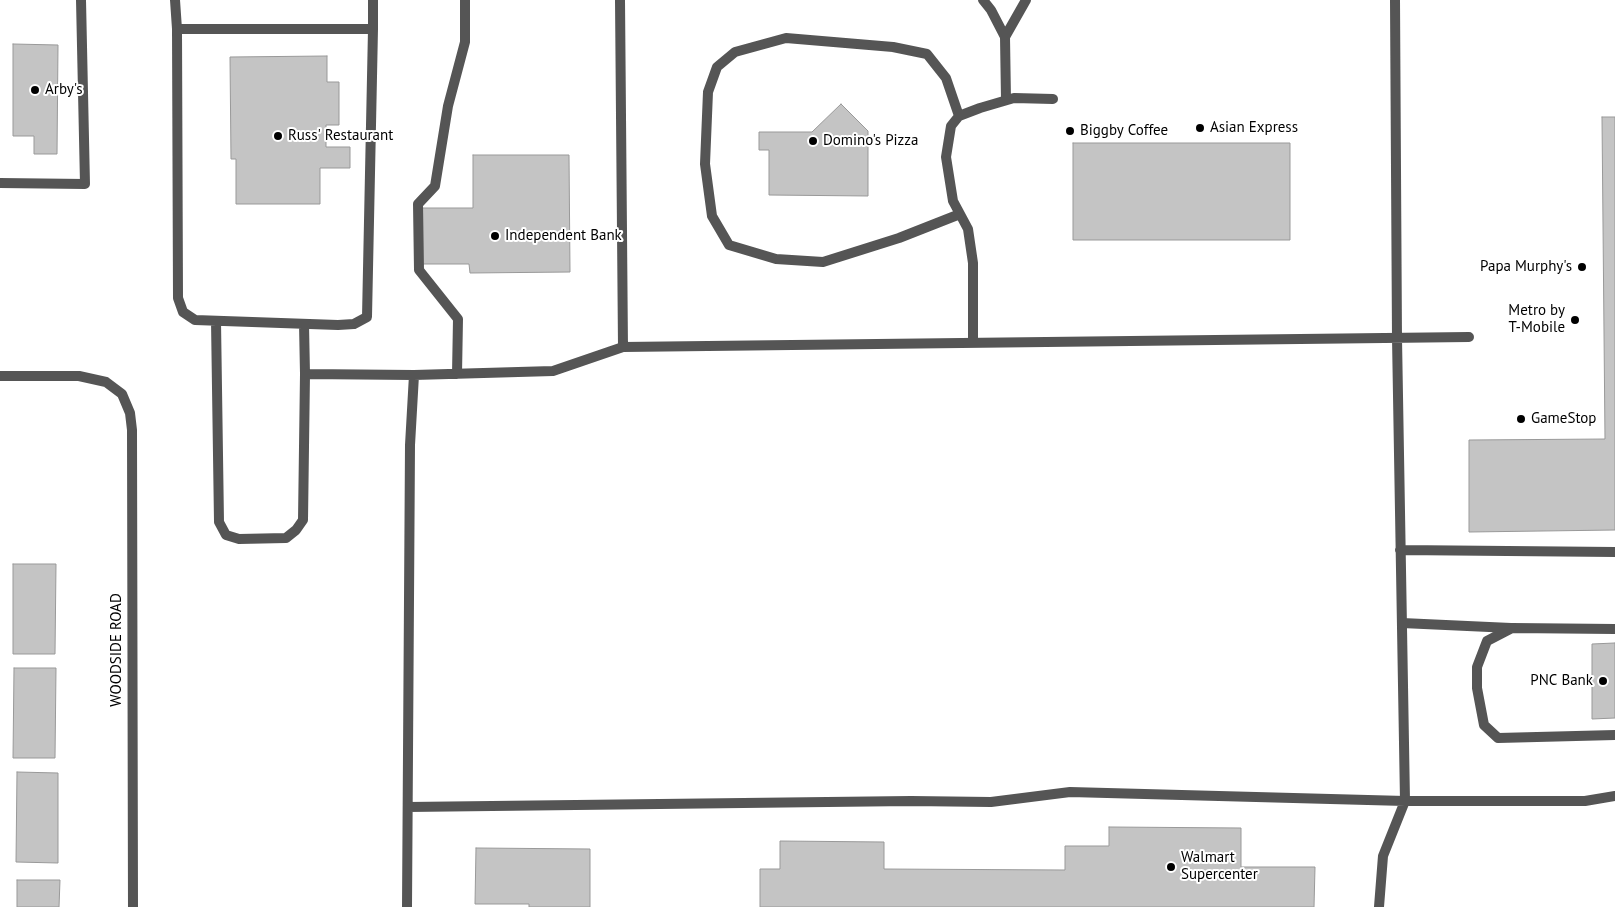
<!DOCTYPE html>
<html>
<head>
<meta charset="utf-8">
<style>
  body { margin:0 }
  canvas { display:block; background:#fff }
</style>
</head>
<body>
<canvas width="1615" height="907"></canvas>
<script>
const g = document.querySelector('canvas').getContext('2d');
g.lineJoin = 'round';
function fillPath(path, color) {
  g.fillStyle = color;
  g.fill(path, 'evenodd');
}
function shape(rows) {
  const path = new Path2D();
  for (const r of rows) {
    path.moveTo(r[0], r[1]);
    for (let i = 2; i < r.length; i += 2) path.lineTo(r[i], r[i + 1]);
  }
  return path;
}
function strokePath(path, color, width, dash) {
  g.strokeStyle = color;
  g.lineWidth = width;
  g.lineCap = dash ? 'butt' : 'round';
  g.setLineDash(dash || []);
  g.stroke(path);
}
function label(font, color, halo, rows, align = 'center') {
  g.font = font + ' "PT Sans",sans-serif';
  g.lineWidth = 4;
  g.setLineDash([]);
  g.textBaseline = 'middle';
  g.strokeStyle = halo;
  g.fillStyle = color;
  for (const [text, x, y, turn = 0] of rows) {
    g.save();
    g.translate(x, y);
    g.rotate((+turn || 0) * Math.PI / 180);
    g.textAlign = isNaN(turn) ? turn : align;
    if (halo) g.strokeText(text, 0, 0);
    g.fillText(text, 0, 0);
    g.restore();
  }
}
const building = shape([
  [13,44,58,45,57,154,34,154,34,136,13,136,13,44],
  [327,56,327,82,339,82,339,125,326,125,326,147,350,147,350,168,320,168,320,204,236,204,236,159,231,159,230,57,327,56],
  [841,104,868,131,868,196,769,195,769,150,759,150,759,132,812,132,841,104],
  [1602,117,1615,117,1615,530,1469,532,1469,440,1605,439,1602,117],
  [1073,143,1290,143,1290,240,1073,240,1073,143],
  [473,155,569,155,570,272,470,273,469,264,420,264,419,208,473,208,473,155],
  [13,564,56,564,55,654,13,654,13,564],
  [1615,643,1615,718,1592,719,1592,644,1615,643],
  [14,668,56,668,55,758,13,758,14,668],
  [17,772,58,773,58,863,16,862,17,772],
  [1109,827,1241,828,1241,867,1315,867,1314,907,760,907,760,869,780,869,780,841,884,842,884,869,1065,870,1065,846,1109,846,1109,827],
  [476,848,590,849,590,907,529,907,529,904,475,904,476,848],
  [17,880,60,880,59,907,17,907,17,880]
]);
fillPath(building, '#c4c4c4');
strokePath(building, '#999', 1);
strokePath(shape([
  [175,0,177,29,373,29,373,0],
  [620,0,623,347],
  [983,0,991,10,1005,37,1006,100],
  [1395,0,1397,338,1405,801,1585,801,1615,796],
  [177,29,178,298,183,312,195,320,338,325,354,324,367,317,373,29],
  [1005,37,1026,0],
  [959,116,946,78,927,54,893,47,786,38,735,52,717,67,708,92,705,164,712,216,729,245,776,259,823,262,899,238,960,214],
  [0,183,85,184,81,0],
  [216,321,219,522,226,535,239,539,286,538,296,530,303,520,305,374,414,375],
  [304,324,305,374],
  [973,343,973,263,968,229,953,201,946,157,951,126,959,116,980,108,1014,98,1053,99],
  [457,374,458,319,419,270,418,204,435,186,448,106,465,42,465,0],
  [1400,550,1615,552],
  [1402,623,1511,628],
  [1615,629,1512,628,1487,641,1477,667,1477,688,1484,725,1498,738,1615,735],
  [408,807,911,801,991,802,1070,792,1405,801,1383,856,1379,907],
  [407,907,410,445,414,375,553,371,623,347,1469,337]
]), '#555', 10);
strokePath(shape([
  [0,376,79,376,106,382,122,394,130,413,132,430,133,907]
]), '#555', 10);
for (const [x, y, r, color] of [
  [35,90,5,"#000"],
  [1200,128,5,"#000"],
  [1070,131,5,"#000"],
  [278,136,5,"#000"],
  [813,141,5,"#000"],
  [495,236,5,"#000"],
  [1582,267,5,"#000"],
  [1575,320,5,"#000"],
  [1521,419,5,"#000"],
  [1603,681,5,"#000"],
  [1171,867,5,"#000"]
]) {
  const dot = new Path2D();
  dot.arc(x, y, r, 0, 2 * Math.PI);
  g.fillStyle = color;
  g.fill(dot);
  strokePath(dot, '#fff', 2);
}
label('15px', '#000', '#fff', [
  ["Arby's",45,90],
  ["Asian Express",1210,128],
  ["Biggby Coffee",1080,131],
  ["Russ' Restaurant",288,136],
  ["Domino's Pizza",823,141],
  ["Independent Bank",505,236],
  ["Papa Murphy's",1572,267,"right"],
  ["Metro by",1565,311,"right"],
  ["T-Mobile",1565,328,"right"],
  ["GameStop",1531,419],
  ["PNC Bank",1593,681,"right"],
  ["Walmart",1181,858],
  ["Supercenter",1181,875]
], 'left');
label('15px', '#000', '#fff', [
  ["WOODSIDE ROAD",117,650,-90]
]);
</script>
</body>
</html>
